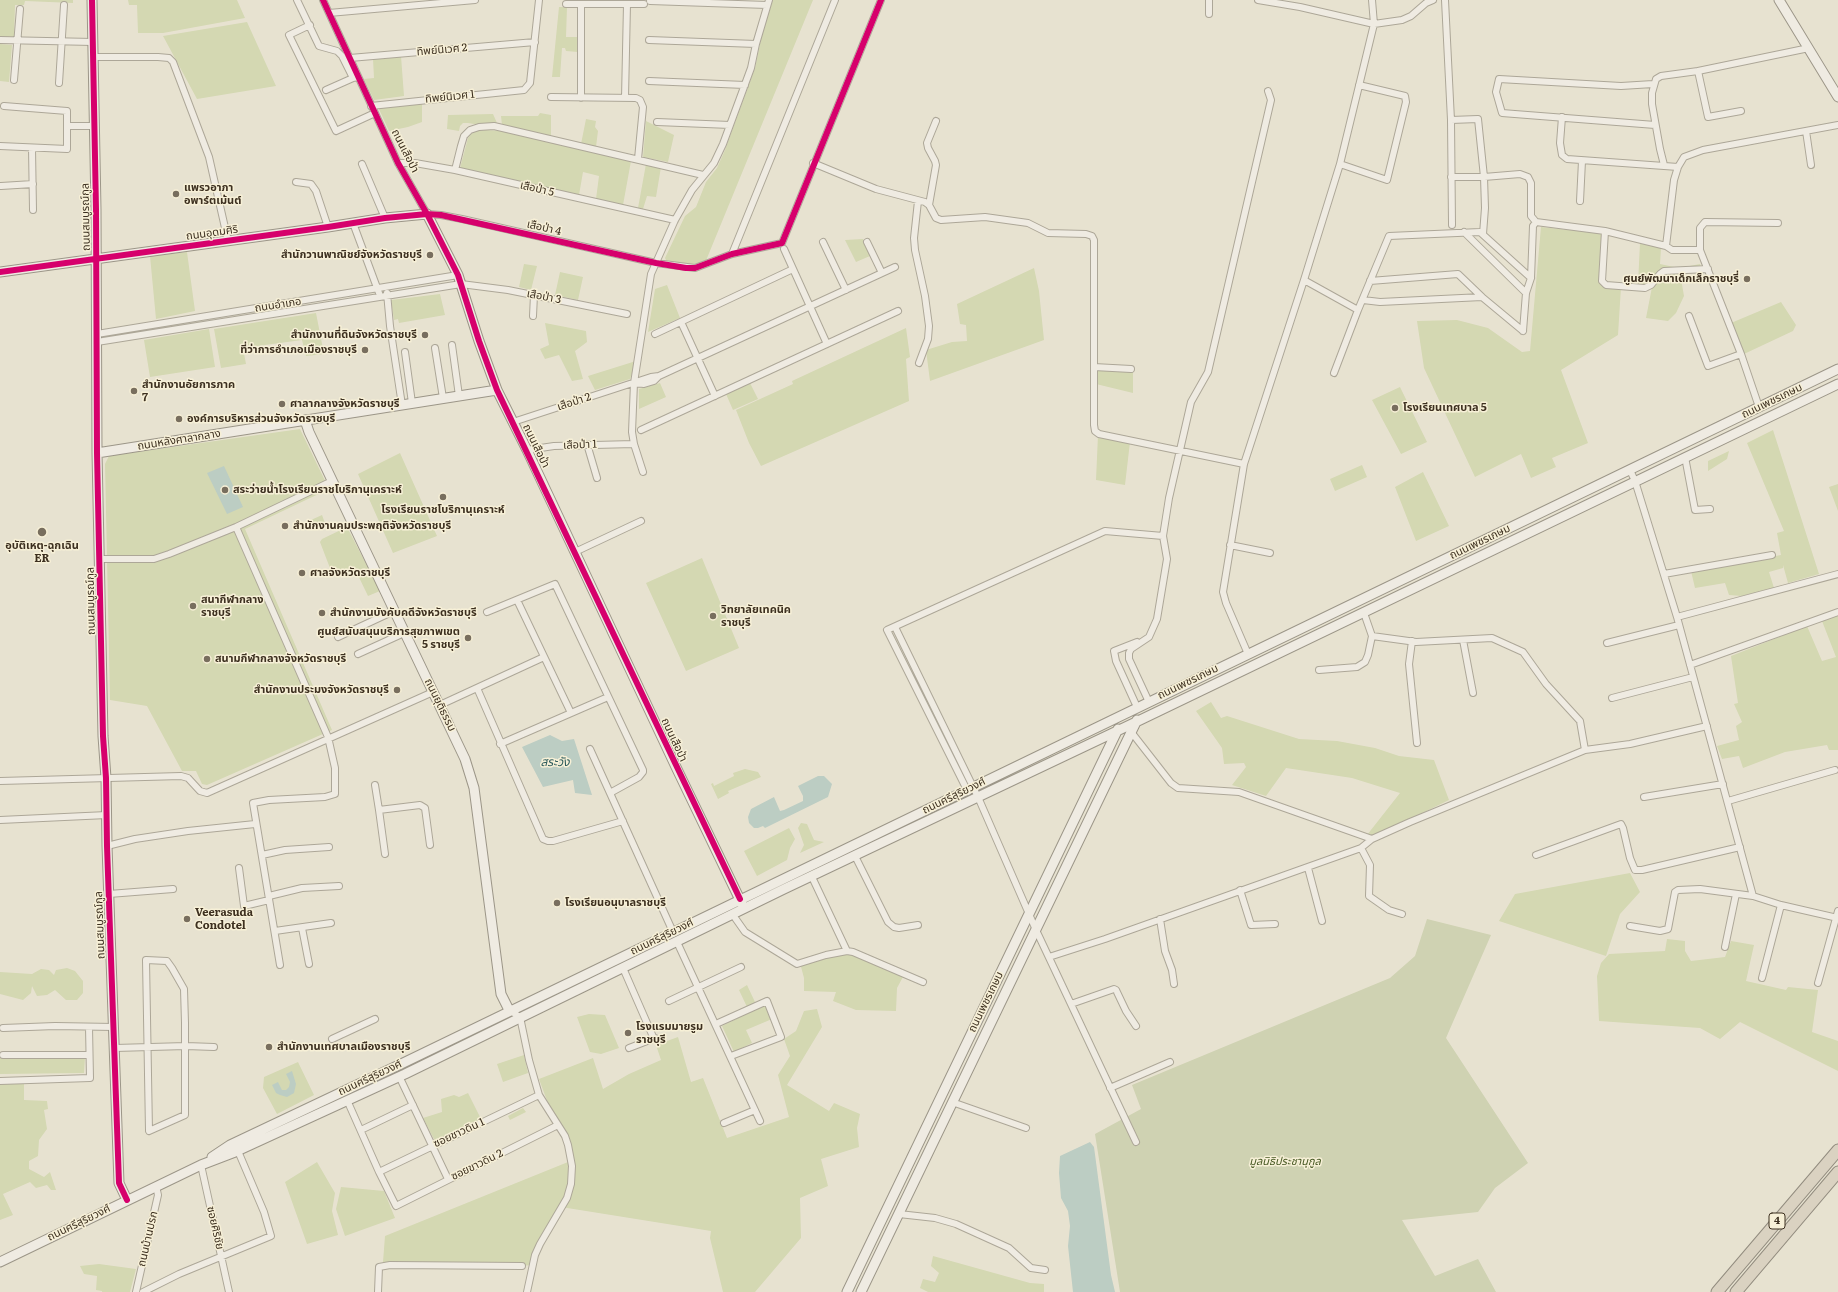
<!DOCTYPE html>
<html>
<head>
<meta charset="utf-8">
<style>
  body { margin:0 }
  canvas { display:block; background:#e7e2d0 }
</style>
</head>
<body>
<canvas width="1838" height="1292"></canvas>
<script>
const g = document.querySelector('canvas').getContext('2d');
g.lineJoin = 'round';
function fillPath(path, color) {
  g.fillStyle = color;
  g.fill(path, 'evenodd');
}
function shape(rows) {
  const path = new Path2D();
  for (const r of rows) {
    path.moveTo(r[0], r[1]);
    for (let i = 2; i < r.length; i += 2) path.lineTo(r[i], r[i + 1]);
  }
  return path;
}
function strokePath(path, color, width, dash) {
  g.strokeStyle = color;
  g.lineWidth = width;
  g.lineCap = dash ? 'butt' : 'round';
  g.setLineDash(dash || []);
  g.stroke(path);
}
function label(font, color, halo, rows, align = 'center') {
  g.font = font + ' Literata,"Noto Sans Thai",serif';
  g.lineWidth = 3;
  g.setLineDash([]);
  g.textBaseline = 'middle';
  g.strokeStyle = halo;
  g.fillStyle = color;
  for (const [text, x, y, turn = 0] of rows) {
    g.save();
    g.translate(x, y);
    g.rotate((+turn || 0) * Math.PI / 180);
    g.textAlign = isNaN(turn) ? turn : align;
    if (halo) g.strokeText(text, 0, 0);
    g.fillText(text, 0, 0);
    g.restore();
  }
}
fillPath(shape([
  [0,0,73,0,73,3,25,1,24,5,15,5,14,37,0,37],
  [128,0,237,0,245,18,163,33,138,33,137,5,129,5],
  [773,0,813,0,705,263,693,264,667,262,665,258,685,216,696,207,706,182,717,168,725,150,755,68,762,34],
  [559,7,567,7,566,37,578,37,578,52,566,51,565,48,562,48,560,77,552,77],
  [247,22,276,86,197,99,163,36],
  [0,44,12,45,9,82,0,81],
  [401,56,404,96,374,100,364,79,374,78,373,59],
  [422,103,422,122,408,127,389,131,378,107],
  [540,113,551,115,551,136,502,125,501,116,538,116],
  [493,114,497,123,474,124,468,123,463,123,460,126,459,131,447,129,448,115],
  [586,119,596,121,595,127,598,131,596,147,581,144],
  [646,121,674,135,668,162,643,157],
  [486,130,502,131,631,161,623,205,596,199,599,176,583,172,579,195,460,168,468,138,474,131],
  [646,164,661,167,656,197,647,196,643,209,638,208],
  [1541,227,1607,234,1605,282,1638,284,1640,243,1661,248,1660,264,1679,268,1700,264,1702,270,1680,273,1684,296,1676,313,1668,321,1646,318,1652,287,1621,287,1618,335,1561,370,1588,443,1552,458,1556,467,1531,478,1521,454,1475,477,1424,368,1417,321,1457,320,1488,328,1522,352,1530,351],
  [863,239,870,256,856,262,845,240],
  [187,252,195,311,156,319,150,256],
  [524,264,537,266,531,290,519,287],
  [1034,268,1039,291,1044,340,930,381,926,350,952,342,967,341,966,325,960,324,957,304],
  [560,272,583,277,578,300,555,295],
  [667,285,680,318,648,332,655,289],
  [440,294,445,315,399,323,398,319,394,320,391,300],
  [1781,302,1796,325,1793,331,1744,354,1731,323],
  [316,313,324,354,306,356,302,340,243,348,246,364,221,368,214,329],
  [545,323,586,331,587,342,575,351,583,379,572,381,559,355,545,359,540,349,549,345],
  [906,328,910,357,906,359,909,401,761,466,749,443,736,410,793,384,792,381],
  [209,329,215,367,150,377,144,340],
  [636,361,630,379,595,390,588,376],
  [1097,370,1133,371,1133,393,1096,384],
  [660,383,666,397,639,409,639,389],
  [750,383,758,399,733,410,726,394],
  [1400,387,1427,442,1401,454,1372,400],
  [300,429,329,489,245,529,332,730,207,785,202,784,196,771,182,771,147,706,110,700,105,464,109,456],
  [1773,430,1819,574,1788,583,1783,565,1783,568,1769,572,1774,588,1742,596,1729,595,1725,583,1695,588,1691,571,1781,555,1777,533,1784,531,1747,443],
  [1098,435,1130,442,1125,485,1096,480],
  [1729,451,1727,459,1708,471,1708,461],
  [400,453,437,536,393,553,358,474],
  [1362,465,1367,477,1335,491,1330,479],
  [1423,472,1449,526,1416,541,1395,487],
  [1838,484,1838,511,1829,487],
  [322,515,326,526,315,530,311,520],
  [347,527,380,591,368,596,354,567,333,576,320,542,322,539],
  [702,558,739,648,686,671,646,583],
  [1838,615,1838,750,1829,750,1827,745,1785,752,1743,768,1739,756,1722,759,1717,746,1739,740,1736,726,1742,722,1734,704,1738,703,1731,656,1807,626,1822,661,1836,657,1822,621],
  [1211,702,1221,718,1227,716,1299,739,1337,741,1375,748,1399,756,1434,760,1449,800,1373,837,1367,835,1400,793,1352,778,1286,768,1266,796,1232,785,1246,767,1244,763,1224,764,1222,748,1196,711],
  [745,769,758,772,761,777,728,791,729,793,718,799,711,784,713,783,714,786,734,776,733,773],
  [801,823,807,824,814,840,824,842,800,853,804,845,798,828],
  [789,828,795,839,790,848,787,860,757,876,744,851],
  [1630,873,1640,892,1620,914,1606,956,1499,921,1515,894],
  [1667,939,1685,941,1685,951,1691,961,1725,957,1731,941,1754,945,1746,981,1786,990,1788,987,1818,990,1812,1032,1838,1041,1838,1071,1740,1022,1720,1039,1700,1028,1599,1021,1597,976,1601,963,1609,954,1665,951],
  [847,951,904,975,897,988,896,1011,856,1010,833,1001,836,992,804,991,804,978,800,963],
  [67,968,75,971,83,981,83,993,77,1000,66,1000,55,990,47,995,37,996,32,986,31,993,23,1000,0,994,0,972,32,974,41,969,49,970,54,975,56,970],
  [747,985,755,1002,747,1007,739,990],
  [766,1004,772,1019,746,1030,752,1043,734,1052,722,1026],
  [817,1009,822,1027,787,1085,829,1111,834,1103,860,1114,857,1128,859,1147,821,1159,828,1186,800,1198,801,1238,755,1292,723,1292,710,1238,711,1231,561,1207,531,1265,522,1266,383,1262,385,1236,573,1160,546,1098,539,1079,593,1058,603,1089,629,1074,661,1060,656,1045,678,1037,691,1082,703,1078,727,1138,789,1117,778,1075,790,1056,784,1039,796,1031,804,1011],
  [589,1014,605,1015,619,1048,601,1054,590,1052,577,1017],
  [524,1055,528,1073,503,1082,497,1064],
  [0,1057,85,1057,84,1073,0,1074],
  [298,1062,314,1095,277,1114,263,1088,264,1077],
  [0,1083,24,1083,24,1100,47,1101,48,1109,44,1110,47,1129,39,1140,38,1156,29,1161,29,1169,44,1177,50,1172,56,1190,51,1190,47,1185,36,1188,30,1182,3,1194,13,1215,0,1220],
  [468,1093,481,1119,435,1141,423,1118,442,1112,441,1099,454,1095,459,1097],
  [523,1108,526,1112,510,1120,508,1116],
  [317,1162,335,1193,332,1211,338,1235,307,1244,285,1182],
  [341,1187,384,1191,395,1218,345,1236,336,1209],
  [933,1256,1030,1283,1044,1284,1044,1292,928,1292,920,1288,923,1279,935,1282,939,1273,931,1266],
  [99,1264,136,1269,130,1292,102,1292,102,1291,96,1290,97,1276,84,1274,80,1266]
]), '#d4d8b2');
fillPath(shape([
  [1427,919,1491,935,1446,1038,1528,1163,1495,1188,1478,1212,1402,1220,1435,1276,1478,1259,1496,1292,1120,1292,1095,1134,1141,1109,1132,1085,1390,978,1415,956]
]), '#cfd2b2');
fillPath(shape([
  [224,466,243,507,227,514,207,473],
  [550,735,562,741,574,739,592,795,575,793,573,780,543,787,522,747],
  [818,776,824,776,832,784,828,797,765,828,763,826,758,828,754,828,749,823,748,817,751,809,774,797,780,811,784,810,803,801,803,796,798,786],
  [292,1071,296,1084,294,1093,287,1097,280,1095,276,1093,272,1085,278,1082,282,1090,286,1090,289,1087,290,1082,286,1074],
  [1090,1142,1094,1147,1111,1275,1115,1292,1073,1292,1068,1246,1070,1226,1068,1211,1061,1198,1059,1173,1060,1156]
]), '#bccdc3');
const street = shape([
  [297,0,319,46,337,51,342,56,353,78,358,77],
  [323,0,398,163,427,214,441,215,462,219,656,263,695,268,732,254,782,243,881,0],
  [1258,0,1300,7,1374,24,1402,20,1411,16,1426,3,1433,0],
  [1445,0,1451,120,1452,225],
  [650,1,767,5],
  [566,4,644,4],
  [329,13,475,0],
  [1209,14,1209,0],
  [310,25,289,35,336,131,375,113],
  [0,40,93,42],
  [649,40,756,44],
  [93,57,158,57,169,58,173,62,209,157,228,241],
  [350,58,535,42],
  [1698,71,1708,117,1741,111],
  [14,80,20,9],
  [649,81,745,85],
  [59,83,64,5],
  [1653,84,1621,86,1499,79,1496,92,1502,113,1655,125],
  [326,90,353,78],
  [551,97,636,98,640,100,643,107,638,159],
  [581,98,581,4],
  [625,98,627,4],
  [371,106,524,90,530,83,539,0],
  [1562,117,1560,143,1562,155,1567,159,1678,167],
  [1451,120,1478,119,1484,177,1485,208,1483,234],
  [657,122,730,125],
  [67,126,94,126],
  [1806,131,1811,165],
  [0,146,67,149,67,111,4,106],
  [32,148,33,210],
  [398,163,415,163,455,170,675,220],
  [813,163,876,189,925,202,929,205,936,218,941,220,985,217,1028,223,1048,233,1086,234,1092,236,1094,240,1094,425,1095,431,1099,434,1244,464],
  [362,164,385,218],
  [1340,164,1387,180,1406,102,1405,96,1359,85],
  [1664,165,1660,149,1652,104,1652,93,1656,79,1661,76,1698,71,1809,48],
  [455,170,461,146,464,136,470,130,479,127,494,126,703,175],
  [1451,177,1484,177,1520,174,1528,177,1531,183,1531,216,1536,222],
  [296,182,311,184,316,191,328,227],
  [1,186,33,184],
  [918,201,914,238,915,250,925,296,929,326,928,339,919,363],
  [1580,201,1582,161],
  [929,205,936,165,935,161,928,148,927,143,936,121],
  [353,223,379,293],
  [1605,231,1602,281,1606,285,1645,288,1651,285,1660,274,1664,271,1708,269],
  [1464,232,1526,293],
  [823,242,846,290],
  [867,242,882,273],
  [1666,246,1674,180,1678,167,1684,157,1703,150,1838,125],
  [784,249,827,344],
  [1700,250,1700,228,1705,222,1778,223],
  [732,254,835,0],
  [1304,280,1358,310,1389,236,1480,232,1531,278],
  [1370,281,1458,274,1482,297],
  [387,293,390,326,402,405],
  [1363,300,1380,302,1482,297,1523,331],
  [533,316,534,295],
  [1689,316,1708,366,1741,354],
  [681,322,715,396],
  [1523,331,1526,293,1531,278,1533,226,1536,222,1605,231,1666,246,1672,250,1700,250,1741,354,1759,407],
  [97,334,458,275],
  [655,334,793,269],
  [97,342,461,284,508,290,627,314],
  [452,345,459,396],
  [435,348,443,398],
  [405,352,412,403],
  [1094,367,1131,369],
  [1334,373,1358,310],
  [634,383,644,384,654,381,659,376,895,267],
  [513,422,651,377,659,376],
  [641,430,898,311],
  [587,444,597,478],
  [527,450,554,446,634,444],
  [1685,457,1695,510,1710,509],
  [1630,470,1635,481,1677,617,1753,896,1781,905,1838,918],
  [643,472,634,444,632,432,634,383,651,274,675,220,692,190,714,163,723,144,751,68,756,44,769,0],
  [236,527,328,737,335,768,335,794,325,797,269,800,253,803,280,965],
  [1230,545,1270,553],
  [575,552,641,521],
  [101,559,154,559,169,554,236,527,332,481],
  [1664,574,1772,555],
  [517,600,571,713],
  [487,612,555,584,643,770,643,772,639,777,610,793],
  [1677,617,1838,574],
  [895,627,978,797,1036,930,1136,1142],
  [1372,636,1416,642,1492,638,1523,652,1546,684,1580,721,1585,750],
  [338,637,394,611],
  [1463,640,1473,693],
  [1412,641,1409,664,1417,743],
  [1137,642,1114,651,1116,661,1137,707],
  [1607,643,1679,625],
  [358,654,404,633],
  [1248,654,1226,603,1223,592,1244,464,1304,280,1340,164,1374,24,1372,0],
  [1690,665,1838,612],
  [1319,670,1357,667,1365,662,1368,655,1372,636,1364,613],
  [477,688,543,839,548,841,553,841,623,821],
  [1612,698,1693,677],
  [1149,702,1129,659,1129,653,1131,649,1149,637,1157,619,1167,559,1163,536,1169,498,1191,402,1208,372,1271,100,1268,91],
  [440,705,544,657],
  [1132,733,1171,783,1178,788,1239,792,1372,839],
  [500,744,608,697],
  [590,749,673,932],
  [0,781,181,776,188,778,200,791,207,793,433,692],
  [375,785,379,810],
  [968,792,887,630,1105,531,1163,536],
  [1644,797,1723,784],
  [1728,801,1835,770],
  [0,820,107,815],
  [107,846,135,839,188,831,255,824],
  [1361,848,1370,865,1369,896,1389,910,1402,914],
  [385,854,379,810,420,805,425,808,430,845],
  [262,855,285,850,329,847],
  [1536,855,1621,824,1623,828,1630,858,1635,870,1642,870,1740,847],
  [855,856,888,922,894,927,899,928,918,925],
  [239,868,244,906,269,900],
  [1308,868,1322,921],
  [812,877,847,951],
  [1240,890,1251,925,1275,924],
  [109,894,173,889],
  [269,896,302,888,339,886],
  [733,915,745,932,797,964,826,955,847,951,853,952,923,982],
  [1160,919,1165,951,1172,970,1174,984],
  [1630,926,1660,931,1668,929,1675,892,1678,890,1700,889,1753,896],
  [302,928,309,964],
  [275,931,331,923],
  [677,942,760,1121],
  [1725,947,1736,894],
  [1049,957,1105,939,1361,848,1372,839,1410,822,1585,750,1630,744,1707,726],
  [146,960,167,961,172,968,184,989,185,1023,185,1115,149,1131,146,960],
  [623,968,654,1039],
  [1762,978,1781,905],
  [1818,983,1838,911],
  [669,1001,741,967],
  [1071,1004,1114,989,1116,990,1126,1011,1136,1026],
  [509,1010,520,1017,529,1060,539,1095,565,1136,568,1145,572,1166,571,1184,567,1198,540,1244,535,1255,527,1292],
  [716,1024,767,1001,781,1037,731,1056],
  [3,1028,55,1026,114,1027],
  [332,1039,375,1019],
  [115,1048,186,1046,214,1047],
  [629,1048,655,1038],
  [3,1055,89,1055],
  [399,1076,448,1179],
  [0,1081,90,1078,89,1027],
  [1110,1088,1170,1062],
  [347,1100,379,1172,396,1206,558,1125],
  [952,1102,1026,1128],
  [724,1123,755,1110],
  [361,1130,413,1105],
  [201,1165,229,1292],
  [379,1172,539,1095],
  [899,1214,935,1218,956,1224,1009,1248,1031,1268,1045,1270],
  [136,1292,158,1195,156,1186],
  [143,1292,179,1274,271,1236,264,1212,238,1151],
  [378,1292,379,1267,390,1265,522,1266]
]);
const secondary = shape([
  [92,0,96,209,97,453,103,736,106,778,107,846,119,1183,127,1200],
  [1779,0,1838,97],
  [0,272,328,227,385,218,427,214,458,275,479,341,497,390,527,450,676,767,742,904],
  [305,420,309,432,465,759,474,788,501,994,509,1010],
  [97,453,497,390],
  [212,1157,230,1145,399,1065,1838,369],
  [0,1262,201,1165,235,1152,405,1074,784,889,1136,722,1838,384],
  [847,1292,1118,729],
  [861,1292,1137,720]
]);
const highway = shape([
  [1717,1292,1838,1150],
  [1736,1292,1838,1172]
]);
strokePath(street, '#ada798', 8);
strokePath(secondary, '#9c9688', 11);
strokePath(highway, '#928c7f', 13);
strokePath(street, '#efebe2', 6);
strokePath(secondary, '#efebe2', 9);
strokePath(highway, '#dad2c1', 11);
strokePath(shape([
  [92,0,96,209,97,453,103,736,106,778,107,846,119,1183,127,1200],
  [323,0,398,163,427,214,458,275,479,341,497,390,740,899],
  [0,272,328,227,385,218,427,214,441,215,656,263,686,268,695,268,732,254,782,243,881,0]
]), '#d6006c', 6);
for (const [x, y, r, color] of [
  [176,194,4,"#786e5e"],
  [430,255,4,"#786e5e"],
  [1747,279,4,"#786e5e"],
  [425,335,4,"#786e5e"],
  [365,350,4,"#786e5e"],
  [134,391,4,"#786e5e"],
  [282,404,4,"#786e5e"],
  [1395,408,4,"#786e5e"],
  [179,419,4,"#786e5e"],
  [225,490,4,"#786e5e"],
  [443,497,4,"#786e5e"],
  [285,526,4,"#786e5e"],
  [42,532,5,"#786e5e"],
  [302,573,4,"#786e5e"],
  [193,606,4,"#786e5e"],
  [322,613,4,"#786e5e"],
  [713,616,4,"#786e5e"],
  [468,638,4,"#786e5e"],
  [207,659,4,"#786e5e"],
  [397,690,4,"#786e5e"],
  [557,903,4,"#786e5e"],
  [187,919,4,"#786e5e"],
  [628,1033,4,"#786e5e"],
  [269,1047,4,"#786e5e"]
]) {
  const dot = new Path2D();
  dot.arc(x, y, r, 0, 2 * Math.PI);
  g.fillStyle = color;
  g.fill(dot);
  strokePath(dot, '#f7f0d7', 1.5);
}
for (const [x, y, w] of [
  [1777,1221,16]
]) {
  const box = new Path2D();
  box.roundRect(x - w / 2, y - 8, w, 16, 3);
  g.fillStyle = '#f7f0d7';
  g.fill(box);
  strokePath(box, '#3d3020', 1);
}
label('bold 10px', '#3d3020', null, [
  ["4",1777,1221]
]);
label('11px', '#3d3020', '#f7f0d7', [
  ["ทิพย์นิเวศ 2",442,50,-5],
  ["ทิพย์นิเวศ 1",450,97,-6],
  ["ถนนเสือป่า",405,151,63],
  ["เสือป่า 5",537,189,13],
  ["ถนนสมบูรณ์กูล",86,217,-91],
  ["เสือป่า 4",544,228,13],
  ["ถนนอุดมศิริ",212,233,-8],
  ["เสือป่า 3",544,297,11],
  ["ถนนอำเภอ",278,305,-9],
  ["ถนนเพชรเกษม",1772,401,-26],
  ["เสือป่า 2",574,402,-18],
  ["ถนนหลังศาลากลาง",179,440,-9],
  ["เสือป่า 1",580,445,-2],
  ["ถนนเสือป่า",536,446,64],
  ["ถนนเพชรเกษม",1480,542,-26],
  ["ถนนสมบูรณ์กูล",91,601,-91],
  ["ถนนเพชรเกษม",1188,682,-26],
  ["ถนนยุติธรรม",440,705,64],
  ["ถนนเสือป่า",674,740,65],
  ["ถนนศรีสุริยวงศ์",954,796,-26],
  ["ถนนสมบูรณ์กูล",100,925,-92],
  ["ถนนศรีสุริยวงศ์",662,937,-26],
  ["ถนนเพชรเกษม",986,1002,-64],
  ["ถนนศรีสุริยวงศ์",370,1078,-25],
  ["ซอยชาวดิน 1",459,1133,-25],
  ["ซอยขาวดิน 2",477,1165,-26],
  ["ถนนศรีสุริยวงศ์",79,1223,-26],
  ["ซอยศิริชัย",215,1228,77],
  ["ถนนบ้านปรก",148,1239,-77]
]);
label('bold 11px', '#3d3020', '#f7f0d7', [
  ["แพรวอาภา",184,188],
  ["อพาร์ตเม้นต์",184,201],
  ["สำนักวานพาณิชย์จังหวัดราชบุรี",422,255,"right"],
  ["ศูนย์พัฒนาเด็กเล็กราชบุรี่",1739,279,"right"],
  ["สำนักงานที่ดินจังหวัดราชบุรี",417,335,"right"],
  ["ที่ว่าการอำเภอเมืองราชบุรี",357,350,"right"],
  ["สำนักงานอัยการภาค",142,385],
  ["7",142,398],
  ["ศาลากลางจังหวัดราชบุรี",290,404],
  ["โรงเรียนเทศบาล 5",1403,408],
  ["องค์การบริหารส่วนจังหวัดราชบุรี",187,419],
  ["สระว่ายน้ำโรงเรียนราชโบริกานุเคราะห์",233,490],
  ["โรงเรียนราชโบริกานุเคราะห์",443,510,"center"],
  ["สำนักงานคุมประพฤติจังหวัดราชบุรี",293,526],
  ["อุบัติเหตุ-ฉุกเฉิน",42,546,"center"],
  ["ER",42,559,"center"],
  ["ศาลจังหวัดราชบุรี",310,573],
  ["สนากีฬากลาง",201,600],
  ["ราชบุรี",201,613],
  ["วิทยาลัยเทคนิค",721,610],
  ["ราชบุรี",721,623],
  ["สำนักงานบังคับคดีจังหวัดราชบุรี",330,613],
  ["ศูนย์สนับสนุนบริการสุขภาพเขต",460,632,"right"],
  ["5 ราชบุรี",460,645,"right"],
  ["สนามกีฬากลางจังหวัดราชบุรี",215,659],
  ["สำนักงานประมงจังหวัดราชบุรี",389,690,"right"],
  ["โรงเรียนอนุบาลราชบุรี",565,903],
  ["Veerasuda",195,913],
  ["Condotel",195,926],
  ["โรงแรมมายรูม",636,1027],
  ["ราชบุรี",636,1040],
  ["สำนักงานเทศบาลเมืองราชบุรี",277,1047]
], 'left');
label('italic 11px', '#495a25', '#f7f0d7', [
  ["มูลนิธิประชานุกูล",1285,1162]
]);
label('italic 12px', '#2e5d5d', '#f7f0d7', [
  ["สระวัง",555,762]
]);
</script>
</body>
</html>
